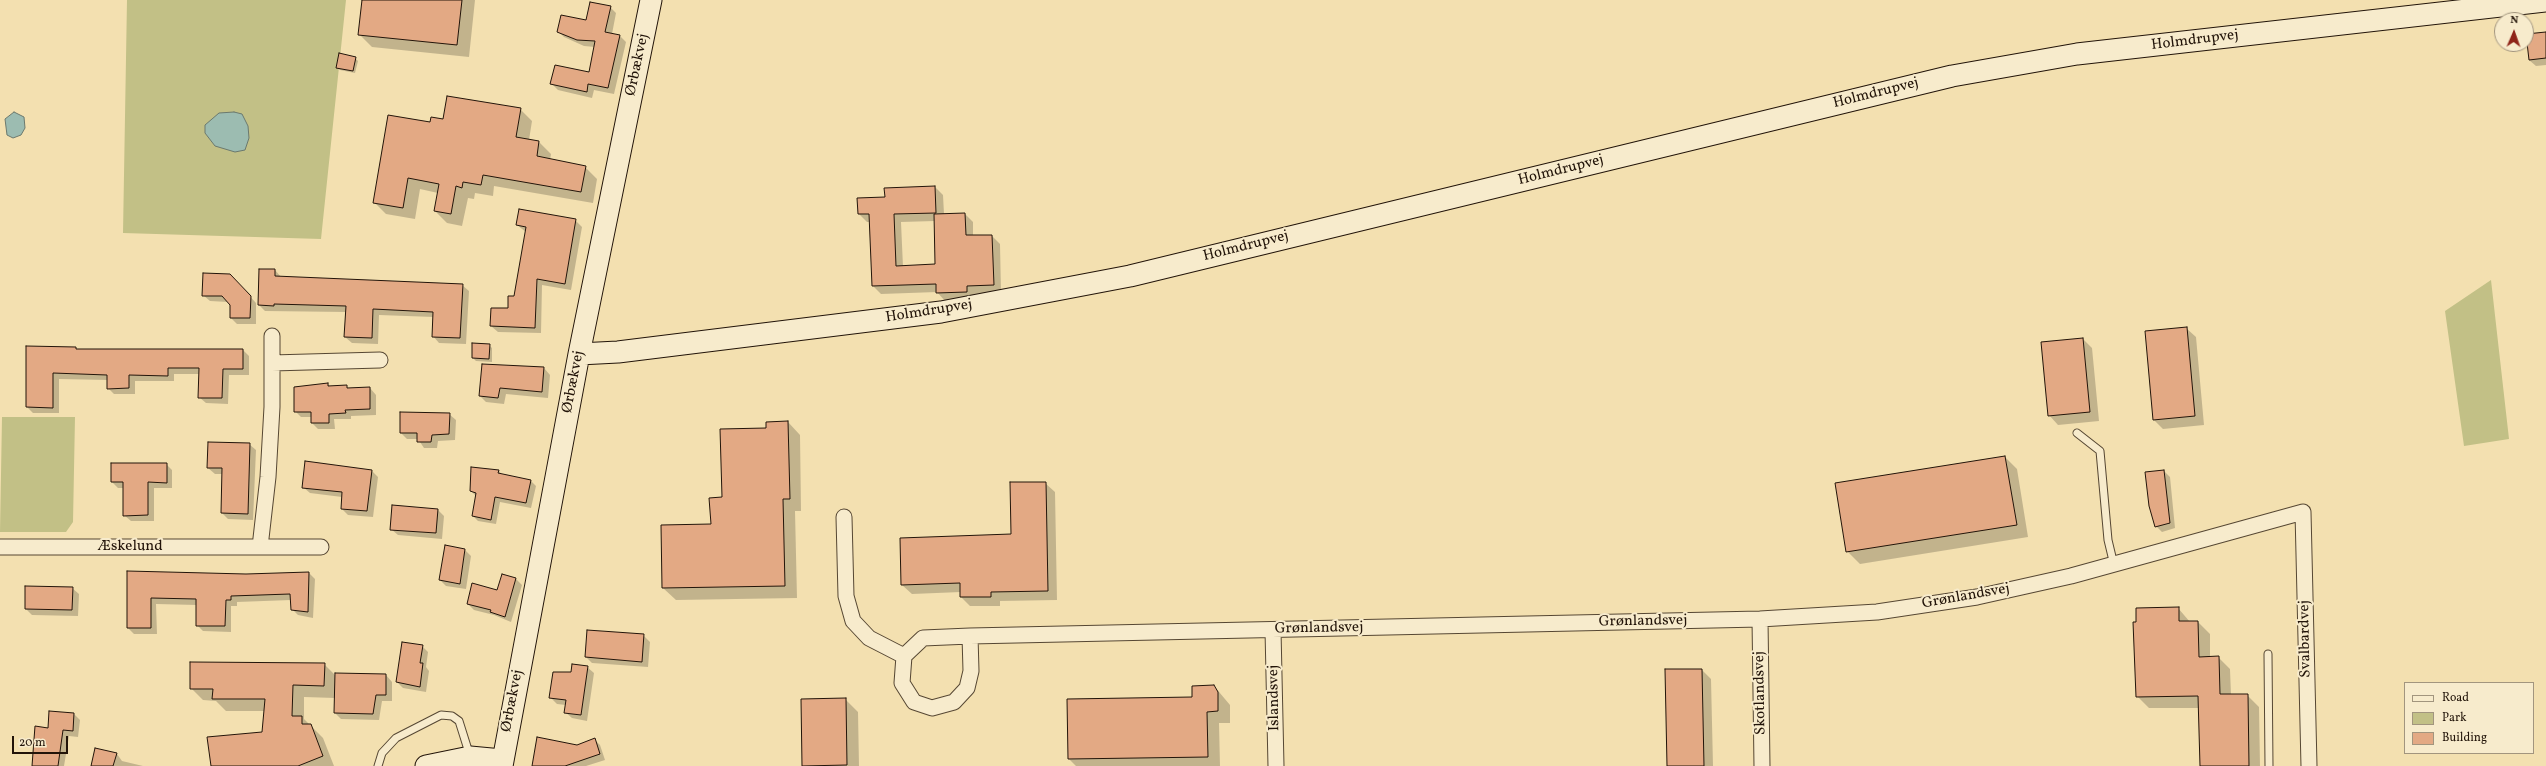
<!DOCTYPE html>
<html>
<head>
<meta charset="utf-8">
<style>
  body { margin:0 }
  #map { position:relative; width:2546px; height:766px; overflow:hidden; background:#f3e0b0; font-family:Vollkorn,serif }
  canvas { display:block }
  .legend { position:absolute; left:2404px; top:682px; width:130px; height:72px; box-sizing:border-box; background:#f7ebcc; border:1px solid #a2957e; margin:0; padding:5px 7px; list-style:none; font-size:12px; color:#221409 }
  .legend li { display:flex; align-items:center; gap:8px; height:20px }
  .legend b { width:20px; border:1px solid #a2957e }
  .north { position:absolute; left:2494px; top:12px; width:40px; height:40px; box-sizing:border-box; background:#f7ebcc; border:1px solid #a2957e; border-radius:50%; rotate:2deg; font-size:11px; font-weight:700; line-height:16px; text-align:center; color:#221409 }
  .north::after { content:''; display:block; margin:auto; width:14px; height:18px; background:#8f2418; clip-path:polygon(50% 0,100% 100%,50% 72%,0 100%) }
  .scale { position:absolute; left:12px; top:736px; width:56px; height:18px; box-sizing:border-box; border:2px solid #221409; border-top:0; padding-left:5px; font-size:12px; line-height:14px; white-space:nowrap; color:#221409; -webkit-text-stroke:3px #f7ebcc; paint-order:stroke }
</style>
</head>
<body>
<div id="map">
<canvas width="2546" height="766"></canvas>
<ul class="legend">
<li><b style="height:5px;background:#f7ebcc"></b>Road</li>
<li><b style="height:11px;background:#c2c086"></b>Park</li>
<li><b style="height:11px;background:#e3a984"></b>Building</li>
</ul>
<div class="north">N</div>
<div class="scale">20 m</div>
</div>
<script>
const g = document.querySelector('canvas').getContext('2d');
g.lineJoin = 'round';
function fillPath(path, color) {
  g.fillStyle = color;
  g.fill(path, 'evenodd');
}
function shape(rows) {
  const path = new Path2D();
  for (const r of rows) {
    path.moveTo(r[0], r[1]);
    for (let i = 2; i < r.length; i += 2) path.lineTo(r[i], r[i + 1]);
  }
  return path;
}
function strokePath(path, color, width, dash) {
  g.strokeStyle = color;
  g.lineWidth = width;
  g.lineCap = dash ? 'butt' : 'round';
  g.setLineDash(dash || []);
  g.stroke(path);
}
function label(font, color, halo, rows, align = 'center') {
  g.font = font + ' Vollkorn,serif';
  g.lineWidth = 4;
  g.setLineDash([]);
  g.textBaseline = 'middle';
  g.strokeStyle = halo;
  g.fillStyle = color;
  for (const [text, x, y, turn = 0] of rows) {
    g.save();
    g.translate(x, y);
    g.rotate((+turn || 0) * Math.PI / 180);
    g.textAlign = isNaN(turn) ? turn : align;
    if (halo) g.strokeText(text, 0, 0);
    g.fillText(text, 0, 0);
    g.restore();
  }
}
fillPath(shape([
  [127,0,346,0,321,239,123,233],
  [2491,280,2509,439,2464,446,2445,311],
  [2,417,75,417,73,522,66,532,0,532]
]), '#c2c086');
const water = shape([
  [14,112,24,117,25,128,21,135,13,138,7,135,5,119,14,112],
  [234,112,242,114,248,126,249,138,245,150,235,152,215,146,205,133,205,125,219,113,234,112]
]);
fillPath(water, '#9cbcb1');
strokePath(water, '#6b796e', 1);
fillPath(shape([
  [363,0,475,0,469,57,372,47,359,34],
  [610,7,616,13,612,34,620,36,626,42,614,94,594,90,592,98,558,90,552,84,590,74,595,47,584,46,564,37,558,31,587,21],
  [2546,33,2546,65,2536,66,2529,60],
  [355,58,358,61,355,73,340,70,337,67],
  [520,109,532,121,529,140,539,142,551,154,550,160,585,167,597,179,593,203,494,186,493,196,475,193,474,199,468,198,462,226,447,223,435,211,438,193,420,189,415,219,386,214,374,202,431,123],
  [935,187,943,195,944,214,965,214,973,222,973,236,992,236,1000,244,1001,293,975,294,975,300,945,301,937,292,881,294,873,286,871,222,867,222,859,214,886,198],
  [935,221,936,265,903,267,901,222],
  [575,220,582,227,571,290,542,285,541,333,498,332,491,326,509,309,515,297,526,232,517,225],
  [275,270,281,277,462,285,469,291,466,344,439,343,433,336,434,317,379,315,378,344,352,343,345,337,346,312,265,311,259,305],
  [236,281,256,303,256,324,237,324,231,318,231,305,228,302,210,301,203,295],
  [2186,328,2196,337,2204,425,2163,429,2154,420],
  [2083,339,2092,348,2099,421,2058,425,2049,415],
  [489,345,492,348,492,362,476,361,473,358],
  [27,347,76,348,78,350,243,350,249,356,249,375,229,375,228,404,206,403,199,397,200,374,174,374,174,381,135,381,135,394,114,394,108,388,108,380,59,379,59,413,33,413,27,407],
  [483,365,544,368,550,375,548,398,506,394,504,404,486,402,480,396],
  [328,384,330,387,346,386,349,389,370,388,376,395,376,415,351,416,351,419,334,419,335,429,318,429,312,423,312,417,301,417,295,411],
  [449,414,456,420,455,440,438,441,437,448,424,448,418,439,407,439,401,433],
  [788,422,800,435,801,511,795,511,797,598,676,600,663,588,712,524,723,497,767,429],
  [249,444,256,450,253,520,228,519,222,513,223,474,215,474,208,468],
  [2005,457,2017,469,2028,537,1860,564,1847,551],
  [306,462,372,471,378,477,373,517,348,515,342,509,342,497,310,493,303,487],
  [166,464,172,470,172,488,154,488,154,521,131,521,124,515,124,488,118,488,112,482],
  [499,471,502,475,530,480,536,486,531,508,500,502,496,524,478,521,473,516,476,496,471,491],
  [2164,471,2170,477,2175,528,2162,532,2156,526],
  [1045,483,1055,492,1057,600,1000,601,1000,606,970,606,961,597,961,592,912,594,902,585,1012,535],
  [438,510,444,516,442,539,398,535,391,529],
  [446,546,465,550,471,556,466,589,446,586,440,580],
  [128,572,246,575,309,573,315,579,313,618,298,615,292,609,291,600,237,602,237,606,231,606,231,632,203,631,197,625,197,605,156,604,157,634,134,634,128,628],
  [516,579,522,585,511,622,494,615,474,610,468,604,498,591],
  [72,588,79,594,78,616,32,615,26,609],
  [2178,608,2190,622,2198,622,2210,634,2210,658,2218,657,2230,669,2231,695,2247,695,2259,707,2260,766,2201,766,2200,708,2149,708,2137,696],
  [643,635,650,642,648,667,592,663,586,657],
  [422,646,428,652,426,667,429,671,426,692,403,688,397,682],
  [324,664,336,676,386,675,392,682,392,701,382,701,379,720,341,719,335,713,335,698,304,697,304,719,323,738,334,766,212,766,263,733,265,711,226,711,216,701,203,700,191,688],
  [587,667,594,673,587,721,572,718,565,712,566,705,557,704,550,697,572,673],
  [1702,670,1711,679,1713,766,1668,766],
  [1214,686,1230,705,1230,723,1219,723,1220,766,1076,766,1069,759],
  [845,699,858,712,859,766,803,766,802,700],
  [74,714,80,720,78,737,69,736,64,766,34,766,49,729],
  [595,740,600,745,605,760,586,766,533,766],
  [96,749,117,754,122,761,143,766,92,766]
]), '#0003');
const building = shape([
  [362,0,462,0,457,45,358,35,362,0],
  [590,2,611,6,605,32,620,35,608,88,588,84,587,92,550,84,555,65,589,72,595,41,577,40,557,32,561,15,586,20,590,2],
  [2546,32,2546,58,2529,60,2526,34,2546,32],
  [339,53,356,57,353,71,336,68,339,53],
  [447,96,521,108,516,137,539,141,537,156,586,166,581,192,483,175,481,185,463,182,462,188,456,186,451,214,434,211,439,184,408,178,403,208,373,203,388,115,430,122,431,117,443,119,447,96],
  [935,186,936,213,894,214,896,266,935,264,934,214,965,213,966,235,992,235,994,285,967,286,967,292,936,293,936,284,872,286,869,214,858,214,857,198,885,197,884,188,935,186],
  [519,209,576,219,565,284,537,279,535,328,490,326,491,308,508,308,508,296,514,296,526,227,516,225,519,209],
  [259,269,275,269,275,276,463,284,460,338,432,337,433,312,373,309,372,338,344,337,346,306,274,304,274,306,258,305,259,269],
  [203,273,230,274,251,296,250,318,230,318,230,305,222,296,202,296,203,273],
  [2187,327,2195,416,2153,420,2145,331,2187,327],
  [2083,338,2090,412,2048,416,2041,342,2083,338],
  [472,343,490,344,489,359,472,358,472,343],
  [26,346,76,347,76,349,243,349,243,369,223,369,222,398,198,398,199,368,168,368,168,376,129,375,129,388,107,389,107,375,53,373,53,408,26,407,26,346],
  [482,364,544,367,542,392,500,388,498,398,479,396,482,364],
  [328,383,328,386,347,385,347,388,370,387,370,409,345,410,346,413,329,414,329,423,311,423,311,412,294,412,294,387,328,383],
  [400,412,450,413,449,434,432,435,431,442,417,442,417,433,400,433,400,412],
  [788,421,790,499,783,499,785,586,662,588,661,525,711,524,709,498,722,497,720,429,766,428,766,422,788,421],
  [208,442,250,443,248,514,221,513,222,468,207,468,208,442],
  [2005,456,2017,525,1846,552,1835,483,2005,456],
  [305,461,372,470,367,511,341,509,342,492,302,488,305,461],
  [111,463,167,463,167,483,148,482,148,515,123,516,123,482,111,482,111,463],
  [471,467,499,470,498,473,531,480,526,503,495,497,491,520,472,516,476,493,470,491,471,467],
  [2164,470,2170,523,2155,527,2149,506,2145,472,2164,470],
  [1010,482,1046,482,1048,591,991,592,991,597,960,597,960,583,901,585,900,538,1011,534,1010,482],
  [392,505,438,509,436,533,390,530,392,505],
  [445,545,465,549,460,584,439,580,445,545],
  [127,571,246,574,309,572,308,612,291,610,290,594,231,596,231,600,226,600,225,626,196,626,196,599,151,598,151,628,127,628,127,571],
  [502,574,516,578,505,617,490,612,491,610,467,604,472,583,497,590,502,574],
  [25,586,73,587,72,610,25,609,25,586],
  [2179,607,2179,621,2198,621,2199,657,2219,656,2220,694,2248,694,2249,766,2200,766,2198,696,2136,697,2133,622,2136,622,2136,608,2179,607],
  [587,630,644,634,642,662,585,657,587,630],
  [402,642,423,645,420,663,423,663,420,687,396,682,402,642],
  [190,662,325,663,324,686,293,685,292,716,302,716,302,724,311,724,323,756,298,766,211,766,207,737,262,732,265,699,212,699,213,689,190,689,190,662],
  [572,664,588,666,581,715,564,713,566,700,549,698,553,672,571,672,572,664],
  [1665,669,1702,669,1704,766,1667,766,1665,669],
  [335,673,386,674,386,695,376,695,373,714,334,713,335,673],
  [1214,685,1218,692,1218,711,1207,712,1208,757,1068,759,1067,699,1192,697,1192,686,1214,685],
  [846,698,847,765,802,766,801,699,846,698],
  [49,711,74,713,73,731,63,730,58,766,32,766,35,726,48,728,49,711],
  [537,737,577,745,595,738,600,754,565,766,532,766,537,737],
  [95,748,117,753,113,766,91,766,95,748]
]);
fillPath(building, '#e3a984');
strokePath(building, '#221409', 1);
const lane = shape([
  [2077,433,2100,451,2108,540,2114,565],
  [2268,654,2269,766],
  [378,766,382,753,396,738,441,715,452,716,459,721,470,756]
]);
const street = shape([
  [272,363,380,360],
  [844,517,846,596,853,621,869,638,904,656],
  [0,547,321,547],
  [260,547,268,477,272,407,272,336],
  [1760,619,1762,766],
  [1273,630,1276,766],
  [970,636,971,671,967,688,954,702,932,708,914,702,902,683,904,656,923,638,970,636,1760,619,1877,612,1977,597,2071,576,2303,512,2309,766]
]);
const secondary = shape([
  [579,354,618,352,941,312,1130,276,1952,76,2077,54,2546,1],
  [426,766,470,757,502,760],
  [502,766,579,354,651,0]
]);
strokePath(lane, '#564733', 9);
strokePath(street, '#564733', 17);
strokePath(secondary, '#221409', 23);
strokePath(lane, '#f7ebcc', 7);
strokePath(street, '#f7ebcc', 15);
strokePath(secondary, '#f7ebcc', 21);
label('15px', '#221409', '#f7ebcc', [
  ["Holmdrupvej",2195,41,-7],
  ["Ørbækvej",638,65,-78],
  ["Holmdrupvej",1876,94,-14],
  ["Holmdrupvej",1561,171,-14],
  ["Holmdrupvej",1246,247,-14],
  ["Holmdrupvej",929,312,-9],
  ["Ørbækvej",574,382,-79],
  ["Æskelund",130,547],
  ["Grønlandsvej",1966,597,-10],
  ["Grønlandsvej",1643,622,-1],
  ["Grønlandsvej",1319,629,-1],
  ["Svalbardvej",2306,639,-91],
  ["Skotlandsvej",1761,693,-91],
  ["Islandsvej",1275,698,-91],
  ["Ørbækvej",513,701,-79]
]);
</script>
</body>
</html>
